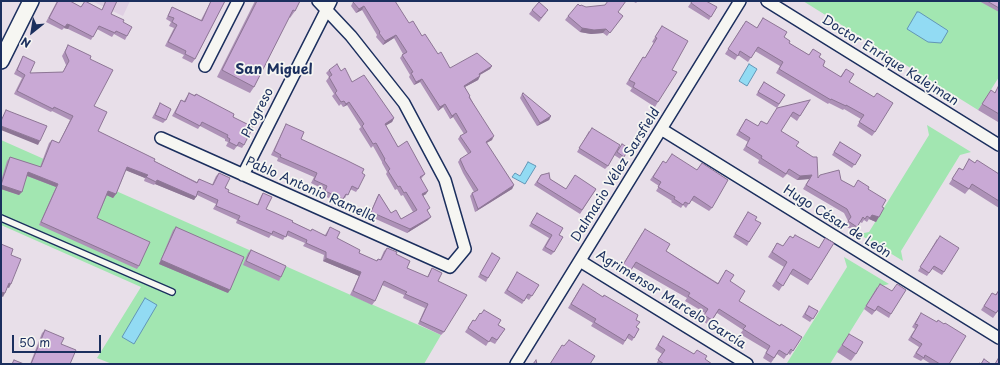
<!DOCTYPE html>
<html>
<head>
<meta charset="utf-8">
<style>
  body { margin:0 }
  #map { position:relative; width:1000px; height:365px; overflow:hidden; background:#e8dfe9; font-family:"Playpen Sans",sans-serif }
  canvas { display:block }
  .frame { position:absolute; inset:0; border:2px solid #1b2f5e; pointer-events:none }
  .north { position:absolute; left:12px; top:12px; width:40px; height:40px; -webkit-text-stroke:3px #f6f6f2; paint-order:stroke; rotate:210deg; font-size:11px; font-weight:700; line-height:16px; text-align:center; color:#1b2f5e }
  .north::after { content:''; display:block; margin:auto; width:14px; height:18px; background:#1b2f5e; clip-path:polygon(50% 0,100% 100%,50% 72%,0 100%) }
  .scale { position:absolute; left:12px; top:335px; width:89px; height:18px; box-sizing:border-box; border:2px solid #1b2f5e; border-top:0; padding-left:5px; font-size:12px; line-height:14px; white-space:nowrap; color:#1b2f5e; -webkit-text-stroke:3px #f6f6f2; paint-order:stroke }
</style>
</head>
<body>
<div id="map">
<canvas width="1000" height="365"></canvas>
<div class="frame"></div>
<div class="north">N</div>
<div class="scale">50 m</div>
</div>
<script>
const g = document.querySelector('canvas').getContext('2d');
g.lineJoin = 'round';
function fillPath(path, color) {
  g.fillStyle = color;
  g.fill(path, 'evenodd');
}
function shape(rows) {
  const path = new Path2D();
  for (const r of rows) {
    path.moveTo(r[0], r[1]);
    for (let i = 2; i < r.length; i += 2) path.lineTo(r[i], r[i + 1]);
  }
  return path;
}
function strokePath(path, color, width, dash) {
  g.strokeStyle = color;
  g.lineWidth = width;
  g.lineCap = dash ? 'butt' : 'round';
  g.setLineDash(dash || []);
  g.stroke(path);
}
function label(font, color, halo, rows, align = 'center') {
  g.font = font + ' "Playpen Sans",sans-serif';
  g.lineWidth = 3.5;
  g.setLineDash([]);
  g.textBaseline = 'middle';
  g.strokeStyle = halo;
  g.fillStyle = color;
  for (const [text, x, y, turn = 0] of rows) {
    g.save();
    g.translate(x, y);
    g.rotate((+turn || 0) * Math.PI / 180);
    g.textAlign = isNaN(turn) ? turn : align;
    if (halo) g.strokeText(text, 0, 0);
    g.fillText(text, 0, 0);
    g.restore();
  }
}
fillPath(shape([
  [92,1,130,1,123,16]
]), '#dfcfe3');
fillPath(shape([
  [803,1,999,1,999,77,978,110],
  [927,125,971,152,960,155,901,251,903,261,859,234,869,232,929,135],
  [1,140,441,335,424,364,112,364,97,358,141,287,1,225],
  [844,257,889,284,878,287,830,364,785,364,787,363,847,267]
]), '#a2e6b1');
const water = shape([
  [917,12,919,12,947,30,948,31,941,43,928,42,907,29,917,12],
  [749,64,757,69,747,86,739,81,749,64],
  [528,162,536,166,525,184,512,177,515,173,520,176,528,162],
  [145,298,157,305,134,344,122,337,145,298]
]);
fillPath(water, '#92dbf3');
strokePath(water, '#6296b7', 1);
const service = shape([
  [1,218,172,292]
]);
const minor = shape([
  [767,1,999,145],
  [205,66,238,1],
  [661,129,999,338],
  [161,138,450,267,465,249,445,180,404,103,351,36,318,1],
  [243,175,331,1],
  [580,261,747,364],
  [516,364,740,1]
]);
const secondary = shape([
  [1,61,31,1]
]);
strokePath(service, '#1b2f5e', 8);
strokePath(minor, '#1b2f5e', 14);
strokePath(secondary, '#1b2f5e', 18);
strokePath(service, '#f6f6f2', 5.5);
strokePath(minor, '#f6f6f2', 11);
strokePath(secondary, '#f6f6f2', 15);
fillPath(shape([
  [57,1,70,1,81,7,85,1,102,10,105,1,117,1,111,14,123,22,127,36,125,40,114,34,112,37,97,29,91,40,68,29,64,28,62,30,46,22],
  [211,1,225,1,195,59,192,63,182,58,184,55,165,46,174,28,169,26,171,22,166,19,172,7,201,20],
  [255,1,300,1,295,11,290,18,289,17,254,87,250,93,217,77],
  [632,1,638,1,636,3],
  [692,1,717,7,709,20,688,7],
  [979,1,999,1,999,12],
  [353,2,409,23,422,36,450,68,492,66,490,69,480,75,480,76,478,80,465,87,492,140,486,143,514,185,512,189,475,212,470,196,472,193,474,192,463,173,458,162,460,159,468,154,458,139,460,136,464,134,453,117,450,119,443,107,438,111,420,82,414,85,409,77,410,75,400,58,403,54,394,38,383,45,376,37,377,35,362,10,356,13,351,6],
  [586,7,618,12,623,16,607,36,603,33,591,34,580,32,565,20,568,16],
  [532,10,546,13,539,22,529,14],
  [763,18,789,43,809,55,813,49,819,57,823,66,840,77,846,69,849,82,875,132,872,136,857,126,861,119,844,109,843,110,829,103,828,104,776,73,780,66,755,51,748,62,738,55,735,60,725,54,743,25,757,28],
  [662,26,672,70,658,102,655,107,630,91,632,88,626,84,643,57,645,58,654,43,652,42],
  [68,45,90,59,94,106,98,131,154,161,197,182,199,179,212,185,216,176,219,173,228,192,257,205,261,196,263,193,266,209,292,222,311,231,325,235,330,227,337,238,359,253,376,261,378,259,380,260,384,251,387,248,396,254,407,268,427,277,432,268,438,281,444,332,441,335,418,324,425,308,403,298,404,295,382,285,375,301,372,305,350,295,359,276,323,261,324,255,303,246,305,243,286,235,283,240,271,235,269,238,236,223,237,220,213,209,216,204,197,195,194,200,155,184,154,185,144,181,145,178,126,170,116,194,113,198,107,195,97,218,139,266,137,269,39,225,56,187,27,176,19,195,1,189,1,181,7,161,10,157,40,167,49,143,52,140,59,143,70,120,52,111,51,112,14,94,22,78,14,74,23,56,30,73,63,72,66,65,62,56],
  [329,70,341,71,352,82,394,118,392,122,385,125,398,147,425,174,421,179,426,194,423,196,428,212,428,220,407,233,369,216,377,197,379,194,391,213,401,219,413,212,403,195,401,196,397,189,395,190,386,174,387,172,382,163,382,162,373,146,371,148,359,129,361,127,347,105,343,107,341,104,339,106,332,96,334,94,326,81,329,77,326,73],
  [764,82,785,95,777,108,756,95],
  [999,87,999,120,998,122,978,110,991,90,994,93],
  [189,93,194,95,196,94,233,117,244,145,242,148,237,146,234,150,226,146,228,142,225,141,225,139,200,126,198,129,172,116,181,100,184,101],
  [522,94,551,116,549,120,537,126,520,98],
  [810,100,797,121,790,116,781,131,796,146,818,178,841,180,853,187,868,189,882,207,876,222,869,219,867,222,864,220,862,223,860,222,854,231,845,226,848,221,844,213,803,189,809,179,797,180,787,174,783,178,758,163,759,160,743,150,748,142,736,135,746,119,757,126,767,124],
  [160,103,166,120,163,123,152,118],
  [286,124,301,139,362,173,358,189,356,192,350,189,345,198,344,198,340,203,322,195,325,190,311,183,314,177,277,161,278,158,271,155,284,128],
  [589,131,608,166,605,169,577,152],
  [840,142,861,155,852,168,832,155],
  [619,147,629,148,622,160,614,155],
  [969,159,975,163,999,174,999,208,969,189,965,194,949,184,959,168,963,170],
  [663,161,712,208,709,211,691,200,686,208,683,205,681,208,671,202,672,201,656,191,659,186,650,180],
  [541,175,550,179,566,189,596,189,580,214,534,185],
  [537,213,559,235,554,252,551,255,542,250,549,238,529,226],
  [746,215,755,220,749,242,747,246,733,237],
  [176,227,228,293,159,264,173,230],
  [642,233,666,251,718,283,726,270,739,301,780,326,802,337,790,355,788,353,784,359,777,354,771,363,763,358,767,350,740,334,743,330,717,313,709,325,701,320,705,313,685,301,687,298,633,267,628,274,620,269],
  [790,236,793,238,819,248,825,238,811,280,808,285,790,274,779,291,772,286,784,267,768,257,777,243,783,246],
  [937,239,944,272,942,275,932,269,927,276,918,271],
  [251,250,281,277,279,281,243,265,248,253],
  [490,257,488,278,486,282,478,277],
  [515,276,539,285,529,300,526,298,522,304,504,293],
  [877,287,891,314,889,318,876,310,872,315,864,309],
  [580,288,603,297,636,320,636,327,639,329,632,341,627,338,623,345,591,326,593,323,568,308],
  [999,290,999,311,998,311,993,318,981,310,992,293,995,295],
  [809,306,818,311,810,322,802,317],
  [919,316,949,364,931,364,923,359,921,361,913,357,919,347,908,340,915,329,912,327],
  [473,320,474,321,498,325,505,329,495,344,489,341,486,346,465,332],
  [45,330,61,344,70,364,30,364,42,333],
  [849,334,856,354,851,361,837,352],
  [663,336,694,354,712,364,656,364,662,354,655,349]
]), '#ad91b7');
fillPath(shape([
  [364,6,362,10,356,13,359,9],
  [67,24,70,25,68,29,64,28],
  [582,28,606,29,603,33,591,34,580,32],
  [396,35,394,38,383,45,385,41],
  [492,66,490,69,476,77,479,74],
  [480,76,478,80,461,89,464,86],
  [422,79,420,82,414,85,416,82],
  [349,102,347,105,343,107,346,104],
  [445,104,443,107,438,111,440,107],
  [456,113,453,117,450,119,452,116],
  [551,116,549,120,537,126,540,123],
  [394,118,392,122,382,128,385,124],
  [1,126,40,141,38,145,1,130],
  [494,136,492,140,483,145,486,142],
  [127,167,148,175,145,178,125,170],
  [28,172,58,184,56,187,25,175],
  [812,175,809,179,797,180,800,176],
  [157,180,196,197,194,200,155,184],
  [1,185,22,192,19,195,1,189],
  [514,185,512,189,475,212,478,209],
  [108,191,116,194,113,198,106,195],
  [428,191,426,194,419,198,422,194],
  [872,215,879,217,876,222,869,219],
  [431,217,428,220,407,233,410,229],
  [326,258,361,272,359,276,323,261],
  [161,260,230,290,228,293,159,264],
  [9,283,11,284,9,288,6,287],
  [1,292,5,293,3,297,1,296]
]), '#8d7695');
const building = shape([
  [58,1,70,1,81,7,85,1,102,10,106,1,117,1,111,14,124,20,123,22,132,27,127,36,116,31,115,33,99,26,93,37,70,25,67,24,65,27,49,18,58,1],
  [211,1,225,1,195,59,185,54,186,51,168,42,177,25,172,22,174,18,168,16,172,7,202,21,211,1],
  [257,1,300,1,295,11,293,10,254,87,222,70,257,1],
  [355,1,395,1,409,23,413,21,422,36,425,34,438,54,441,52,450,68,477,53,492,66,479,74,480,76,464,86,470,96,469,97,494,136,486,142,514,185,478,209,472,193,478,190,465,170,460,159,471,152,460,136,467,132,456,113,452,116,445,104,440,107,422,79,416,82,411,73,413,72,402,55,407,52,396,35,385,41,379,33,380,32,364,6,359,9,353,2,355,1],
  [608,1,626,1,618,12,623,16,610,33,606,29,594,30,582,28,568,16,578,4,580,6,581,5,586,7,605,5,608,1],
  [692,1,706,1,717,7,711,17,691,3,692,1],
  [987,1,999,1,999,8,987,1],
  [539,2,548,10,541,18,532,10,539,2],
  [763,18,787,32,784,37,790,41,789,43,809,55,813,49,821,54,819,57,825,61,823,66,841,77,846,69,854,74,849,82,874,97,877,93,893,103,875,132,859,122,864,115,846,105,846,106,831,99,831,100,779,69,783,62,758,47,751,58,740,51,738,56,728,49,746,21,757,28,763,18],
  [662,26,688,41,672,70,677,72,658,102,633,87,635,83,629,80,643,57,645,58,657,38,655,37,662,26],
  [68,45,91,56,90,59,113,70,94,106,107,112,98,131,155,159,154,161,197,183,199,179,213,185,219,173,230,178,225,188,229,190,228,192,258,205,263,193,272,197,266,209,293,221,292,222,311,231,312,229,326,236,330,227,340,232,337,238,360,250,359,253,377,261,378,259,381,260,387,248,397,252,396,254,410,261,407,268,428,277,432,268,442,273,438,281,467,295,444,332,420,321,428,304,405,294,407,292,384,281,375,301,353,291,361,272,326,258,326,252,306,243,307,240,288,231,286,237,273,231,272,234,238,220,240,216,216,206,218,200,198,191,196,197,157,180,156,182,146,177,148,175,127,167,116,194,108,191,97,218,150,242,139,266,41,222,58,184,28,172,22,192,1,185,10,157,41,167,52,140,59,143,73,116,54,107,53,109,17,91,25,75,17,70,23,56,35,62,30,73,63,72,69,61,65,52,68,45],
  [337,64,341,71,345,68,352,82,364,75,394,118,385,124,398,147,407,141,425,174,420,177,428,191,422,194,430,208,427,210,431,217,410,229,371,212,379,194,391,213,396,210,401,219,417,210,406,192,404,193,400,186,398,187,388,171,390,169,384,160,385,159,376,143,373,144,362,126,364,124,349,102,346,104,344,101,341,102,335,93,337,91,329,77,332,75,329,70,337,64],
  [764,82,785,95,779,104,758,92,764,82],
  [998,87,999,87,999,114,982,104,991,90,995,93,998,87],
  [189,93,195,96,196,94,234,114,233,117,253,127,244,145,239,142,237,146,229,142,230,139,227,137,228,135,202,122,200,126,175,113,181,100,185,102,189,93],
  [523,93,551,116,540,123,522,94,523,93],
  [810,100,800,116,793,112,781,131,799,142,796,146,813,157,817,157,818,178,820,175,839,170,841,180,854,187,858,180,869,187,868,189,886,200,882,207,884,208,879,217,872,215,870,218,867,216,865,219,863,217,857,227,848,221,851,217,847,209,806,185,812,175,800,176,789,169,786,174,761,158,762,156,746,146,750,138,739,131,746,119,758,126,761,121,767,124,777,108,810,100],
  [160,103,171,109,166,120,155,115,160,103],
  [6,110,47,126,40,141,1,126,1,121,6,110],
  [286,124,304,132,301,139,346,160,364,169,362,173,365,175,358,189,352,186,348,195,346,194,343,199,325,191,327,186,314,180,317,173,280,157,281,155,274,151,286,124],
  [592,128,620,145,608,166,579,148,592,128],
  [840,142,861,155,855,165,834,152,840,142],
  [622,144,629,148,624,157,617,152,622,144],
  [672,154,697,170,702,163,728,180,712,208,694,196,689,204,685,202,683,205,674,199,675,197,658,187,661,182,653,177,663,161,666,163,672,154],
  [969,159,975,163,977,160,999,174,999,201,972,184,969,189,952,179,959,168,963,170,969,159],
  [549,173,550,179,566,189,575,175,596,189,582,210,537,182,541,175,549,173],
  [748,212,757,217,755,220,761,223,749,242,735,234,748,212],
  [537,213,563,228,559,235,563,237,554,252,545,247,552,235,531,223,537,213],
  [176,227,244,257,230,290,161,260,176,227],
  [645,229,670,244,666,251,718,284,726,270,734,275,730,281,745,291,739,301,780,326,781,324,802,337,793,351,791,349,787,355,779,350,774,358,766,353,770,346,743,329,746,326,719,309,712,320,704,315,708,309,688,296,690,293,636,262,631,270,623,265,645,229],
  [795,235,819,248,825,238,834,243,811,280,793,269,783,286,776,281,787,262,772,252,777,243,783,246,790,236,793,238,795,235],
  [940,236,959,248,944,272,934,266,929,273,920,267,940,236],
  [1,244,13,249,11,255,21,259,11,284,9,283,5,293,1,292,1,244],
  [251,250,286,266,281,277,246,261,251,250],
  [492,253,500,258,488,278,480,274,492,253],
  [517,272,539,285,532,296,528,294,524,301,507,290,517,272],
  [583,284,603,297,604,295,638,315,636,320,640,322,636,327,639,329,634,338,629,334,625,341,594,322,596,319,571,304,583,284],
  [880,284,892,291,897,284,906,290,891,314,878,306,875,311,866,306,880,284],
  [999,290,999,309,996,313,984,306,992,293,996,295,999,290],
  [809,306,818,311,813,319,805,314,809,306],
  [484,310,501,320,498,325,505,329,497,340,492,337,489,342,468,328,473,320,475,321,480,313,481,314,484,310],
  [921,313,937,322,938,320,944,324,945,323,966,336,949,364,940,364,925,355,924,358,916,353,922,344,911,337,918,325,915,324,921,313],
  [45,330,64,338,61,344,76,350,70,364,31,364,45,330],
  [849,334,863,342,856,354,842,345,849,334],
  [663,336,694,354,697,350,707,356,705,359,712,364,664,364,658,360,665,350,658,345,663,336],
  [569,340,595,356,590,364,550,364,562,345,564,346,569,340],
  [999,357,999,364,995,364,999,357],
  [984,359,991,364,978,364,979,363,981,364,984,359],
  [14,360,24,364,12,364,14,360],
  [536,360,537,364,533,364,536,360]
]);
fillPath(building, '#c9a9d5');
strokePath(building, '#8d7695', 1);
label('13px', '#1b2f5e', '#f6f6f2', [
  ["Doctor Enrique Kalejman",890,61,32],
  ["Progreso",258,113,-63],
  ["Dalmacio Vélez Sarsfield",616,175,-58],
  ["Pablo Antonio Ramella",311,190,24],
  ["Hugo César de León",837,222,32],
  ["Agrimensor Marcelo García",671,300,32]
]);
label('bold 14px', '#1b2f5e', '#f6f6f2', [
  ["San Miguel",274,70]
]);
</script>
</body>
</html>
